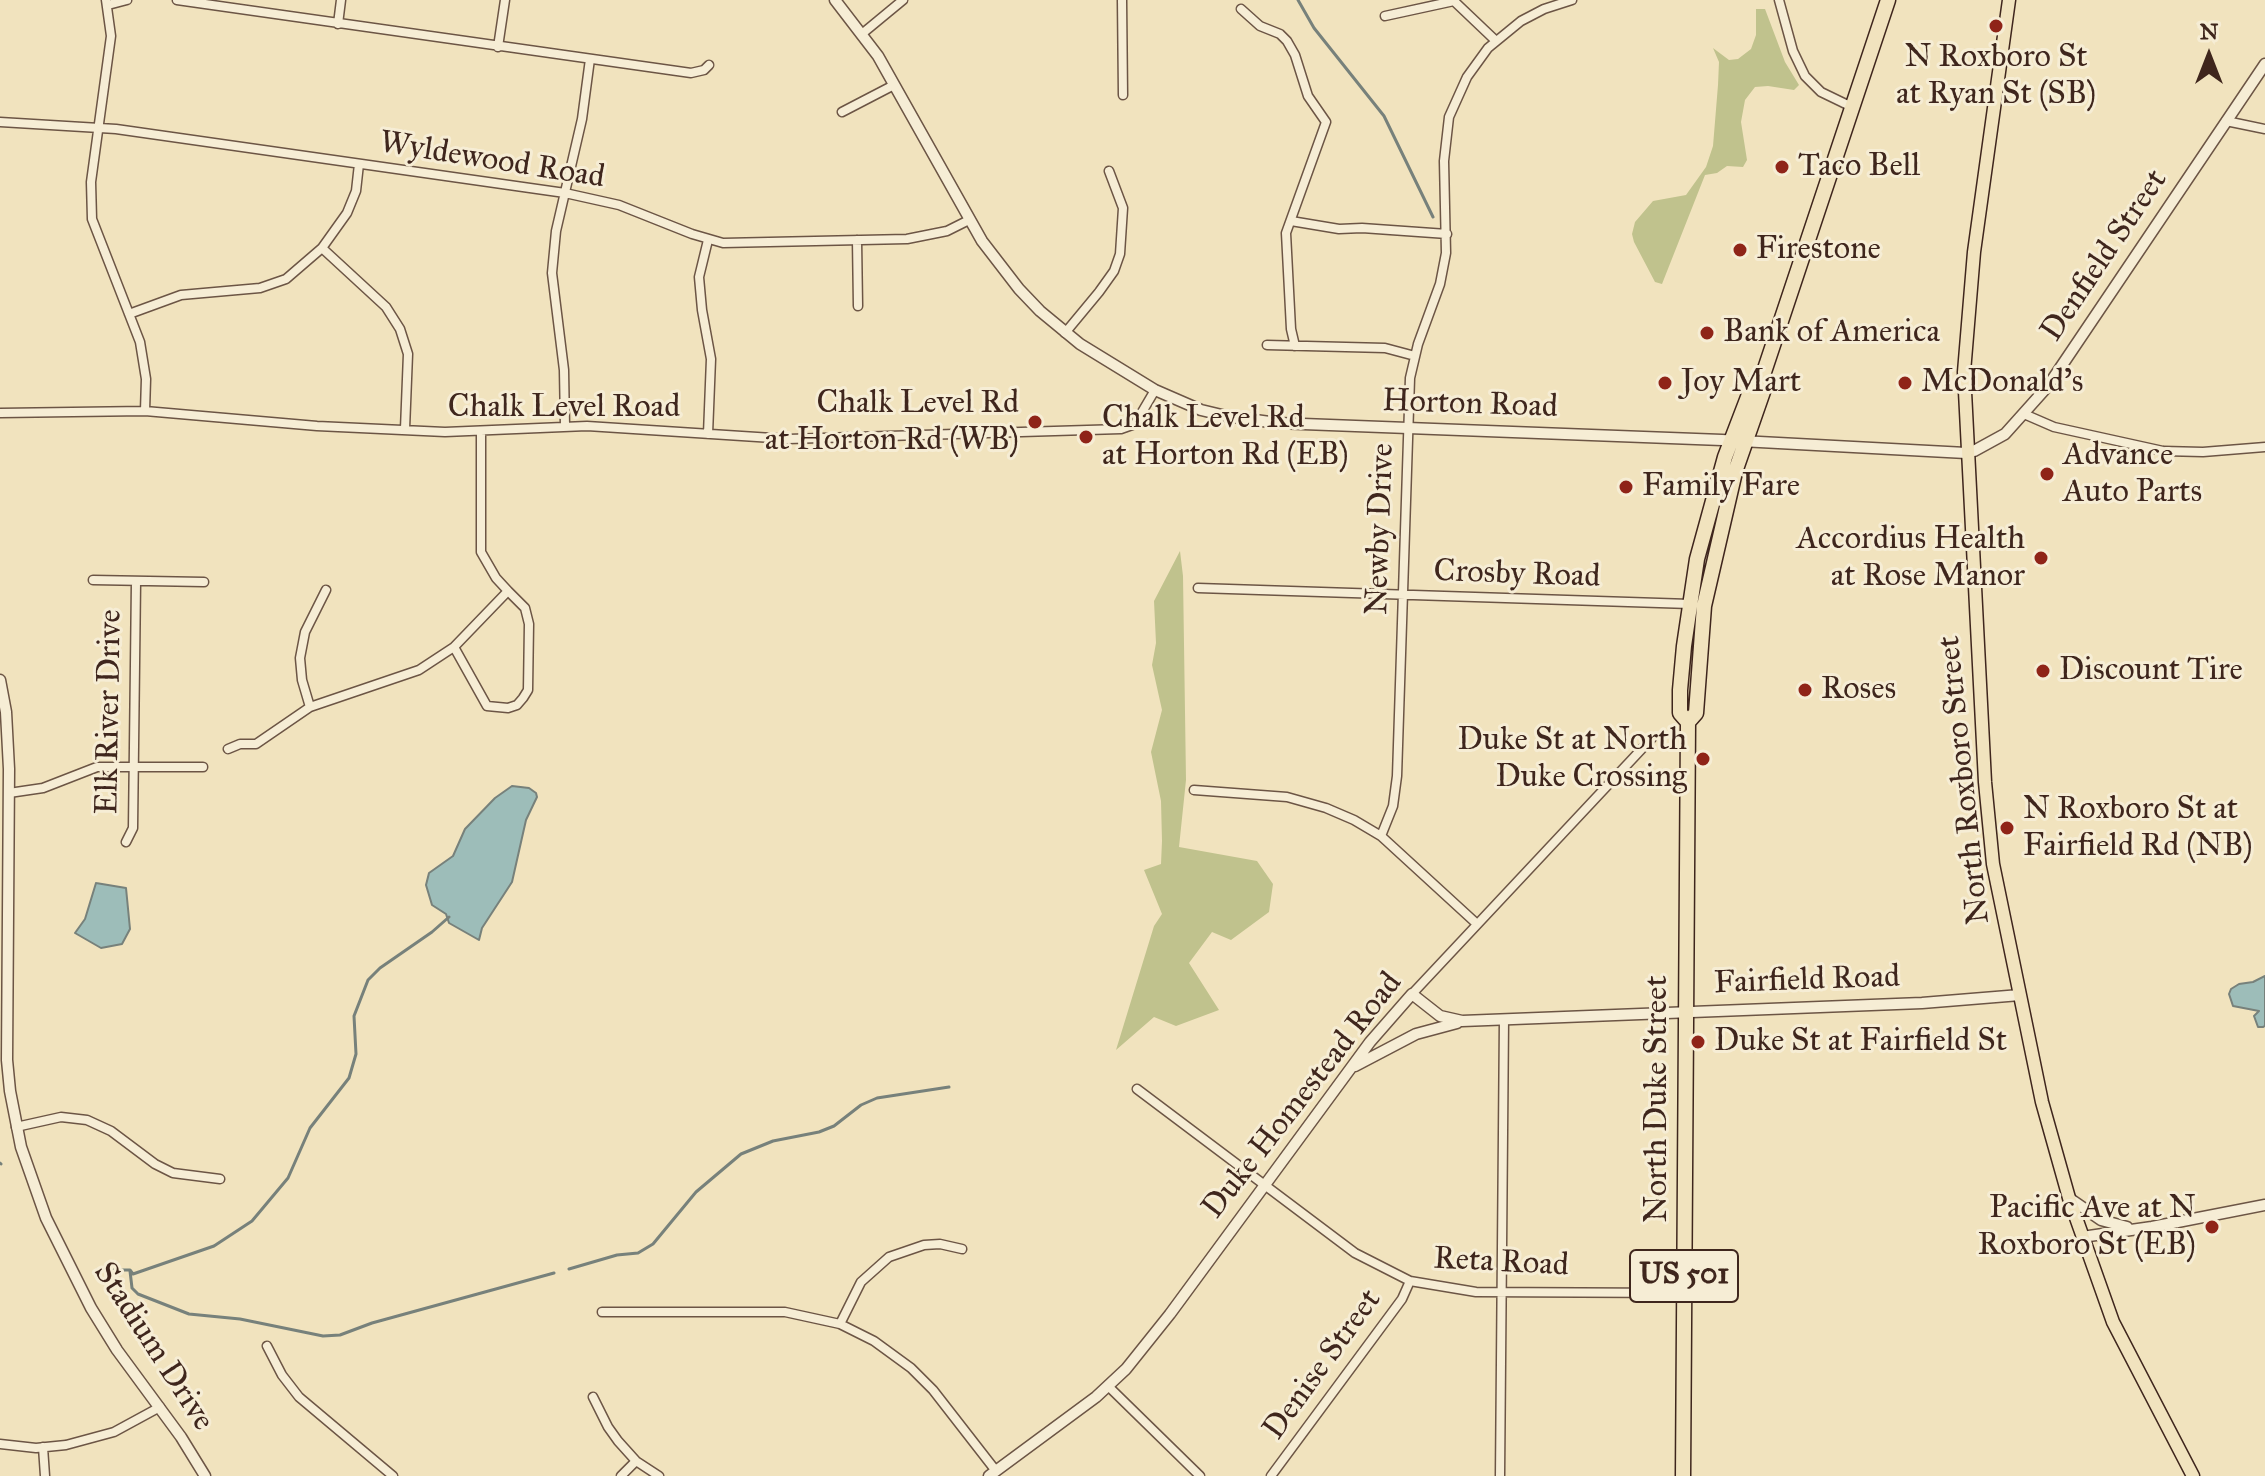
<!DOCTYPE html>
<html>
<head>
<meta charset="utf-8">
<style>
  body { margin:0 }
  #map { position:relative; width:2265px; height:1476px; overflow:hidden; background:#f1e3be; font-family:"IM FELL Great Primer",serif }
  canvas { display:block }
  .north { position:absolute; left:2169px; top:16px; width:80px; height:80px; -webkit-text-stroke:6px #f6edd5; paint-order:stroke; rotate:0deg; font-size:22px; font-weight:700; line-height:32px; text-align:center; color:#3f261d }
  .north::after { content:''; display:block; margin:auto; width:28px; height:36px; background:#3f261d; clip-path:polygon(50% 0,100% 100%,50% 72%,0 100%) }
</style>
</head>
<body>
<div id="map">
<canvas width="2265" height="1476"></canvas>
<div class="north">N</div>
</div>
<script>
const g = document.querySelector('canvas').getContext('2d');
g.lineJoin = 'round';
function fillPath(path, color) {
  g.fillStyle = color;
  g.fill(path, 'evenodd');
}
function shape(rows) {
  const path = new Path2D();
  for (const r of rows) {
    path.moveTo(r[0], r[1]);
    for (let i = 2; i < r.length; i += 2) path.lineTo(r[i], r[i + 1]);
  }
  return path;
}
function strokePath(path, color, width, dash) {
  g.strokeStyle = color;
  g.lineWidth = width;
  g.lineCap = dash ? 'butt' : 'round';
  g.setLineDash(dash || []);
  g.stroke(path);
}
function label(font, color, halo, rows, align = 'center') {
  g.font = font + ' "IM FELL Great Primer",serif';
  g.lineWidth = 6;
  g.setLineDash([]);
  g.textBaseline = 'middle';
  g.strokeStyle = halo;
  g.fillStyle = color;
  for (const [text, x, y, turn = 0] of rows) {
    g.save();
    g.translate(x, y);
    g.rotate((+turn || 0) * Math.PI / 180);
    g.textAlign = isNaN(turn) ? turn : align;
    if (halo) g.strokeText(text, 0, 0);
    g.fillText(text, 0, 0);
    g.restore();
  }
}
fillPath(shape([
  [1756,9,1765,9,1785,62,1799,85,1794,90,1768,86,1755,87,1745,100,1741,122,1747,160,1743,167,1727,166,1717,173,1705,175,1662,284,1655,282,1634,242,1632,234,1635,222,1653,201,1686,195,1706,167,1713,146,1718,85,1719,62,1713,48,1729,60,1738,59,1751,49,1756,35],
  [1180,551,1183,576,1186,780,1179,847,1257,861,1273,884,1269,912,1231,940,1212,932,1189,963,1219,1010,1176,1026,1154,1017,1116,1050,1154,926,1162,914,1144,870,1161,864,1162,841,1161,801,1151,752,1162,710,1152,665,1156,643,1154,601]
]), '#c0c28d');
const water = shape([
  [512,786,529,788,536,793,537,797,526,820,512,882,482,928,479,940,449,923,446,914,432,905,426,885,429,873,453,856,465,829,495,798,512,786],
  [96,883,126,888,130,929,122,944,101,948,75,933,85,919,96,883],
  [2265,976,2265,1026,2263,1027,2258,1027,2254,1016,2259,1011,2233,1006,2229,994,2231,989,2239,984,2253,982,2265,976]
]);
fillPath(water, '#9dbdb9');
strokePath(water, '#77817b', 2);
strokePath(shape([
  [1298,0,1314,28,1384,116,1433,217],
  [0,1163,1,1164],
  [569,1269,617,1255,638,1253,653,1244,696,1192,741,1154,773,1141,819,1132,834,1126,861,1105,877,1098,949,1087],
  [97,1270,130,1270,133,1274,214,1246,252,1221,288,1178,310,1128,349,1078,356,1054,354,1016,368,980,380,968,432,932,449,917],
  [130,1271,132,1288,138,1294,189,1314,240,1319,323,1336,340,1335,372,1323,554,1273]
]), '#77817b', 3);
const minor = shape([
  [106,0,111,36,91,182,92,219,140,342,146,379,145,411],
  [177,0,691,73,704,70,709,65],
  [1122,0,1123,95],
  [1779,0,1793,51,1805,76,1821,92,1852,107],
  [108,5,127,0],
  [1241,9,1260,26,1280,34,1287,41,1295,55,1308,96,1326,122,1286,233,1291,329,1295,346],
  [1385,16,1454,1,1496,41],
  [338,24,341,0],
  [863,33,903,0],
  [498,47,505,0],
  [842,112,894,85],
  [2226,121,2265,129],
  [0,122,116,129,565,193,619,205,692,234,723,243,907,239,947,231,969,220],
  [1291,221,1339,229,1362,228,1447,234],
  [708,240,699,277,702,310,711,359,708,434],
  [857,240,858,306],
  [322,248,386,307,400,329,408,354,405,429],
  [129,314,181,295,260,288,286,279,322,248,347,213,356,191,359,164],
  [1065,333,1099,292,1114,271,1120,254,1123,208,1109,171],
  [1267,345,1385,348,1415,356],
  [0,413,145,411,317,426,445,432,587,426,788,439,1121,429,1135,424,1155,390],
  [2024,414,2054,427,2163,451,2203,452,2265,447],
  [565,426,564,370,552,273,556,231,582,119,590,59],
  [93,580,204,582],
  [1198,588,1690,604],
  [454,647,487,706,508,708,517,705,523,698,528,690,529,624,525,608,508,591],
  [310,707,302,680,300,658,305,632,326,590],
  [228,749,240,744,256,744,310,707,419,670,454,647,508,591,496,578,481,552,481,431],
  [1194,790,1287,797,1326,808,1354,820,1381,836,1477,924],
  [9,793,43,788,97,767,203,767],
  [1381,836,1393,806,1397,776,1410,378,1418,344,1440,284,1446,253,1444,161,1449,117,1467,77,1488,48,1521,21,1544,9,1572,0],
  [126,842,133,828,136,582],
  [1412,994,1652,738],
  [1137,1089,1355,1253,1410,1281,1476,1292,1684,1293],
  [16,1127,61,1117,87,1120,111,1131,155,1164,173,1173,220,1179],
  [602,1312,785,1312,840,1324,874,1341,911,1368,933,1390,996,1471],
  [840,1324,861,1282,889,1257,924,1245,940,1244,962,1249],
  [267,1346,282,1375,299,1397,393,1476],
  [1108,1386,1200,1476],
  [593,1397,608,1427,618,1441,636,1461,659,1476],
  [0,1444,36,1448,66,1445,114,1432,160,1407],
  [43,1447,45,1476],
  [621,1476,636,1461],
  [1271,1476,1402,1299,1410,1281],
  [1500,1476,1504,1019]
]);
const tertiary = shape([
  [835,0,878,56,982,241,1019,289,1040,311,1080,344,1155,390,1201,410,1226,416,1277,423,1722,440,1966,453,1974,451,2005,434,2048,386,2265,64],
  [0,680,6,712,9,769,7,1060,10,1091,21,1147,46,1218,91,1308,117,1350,181,1437,205,1476],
  [1355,1066,1416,1034,1457,1023],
  [2069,1198,2101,1220,2127,1227],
  [2082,1237,2152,1227,2265,1205],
  [989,1476,1096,1397,1126,1369,1170,1314,1370,1042,1412,994,1440,1016,1462,1021,1922,1003,2020,995]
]);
const primary = shape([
  [2009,0,1974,252,1964,372,1985,782,1993,864,2042,1102,2069,1198,2113,1322,2193,1476]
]);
const trunk = shape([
  [1688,722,1680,713,1680,690,1684,646,1697,559,1725,457,1753,384,1763,375],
  [1683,1476,1688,722,1696,713,1704,606,1735,472,1765,386,1763,375,1888,0]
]);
strokePath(minor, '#6c5545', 11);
strokePath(tertiary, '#6c5545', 13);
strokePath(primary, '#3f261d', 15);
strokePath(trunk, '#3f261d', 17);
strokePath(minor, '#f6edd5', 8);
strokePath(tertiary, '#f6edd5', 10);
strokePath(primary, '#f1e3be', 12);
strokePath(trunk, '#f1e3be', 14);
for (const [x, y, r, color] of [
  [1996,26,8,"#8f2418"],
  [1782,167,8,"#8f2418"],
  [1740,250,8,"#8f2418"],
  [1707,333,8,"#8f2418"],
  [1665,383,8,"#8f2418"],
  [1905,383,8,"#8f2418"],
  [1035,422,8,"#8f2418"],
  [1086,437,8,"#8f2418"],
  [2047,474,8,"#8f2418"],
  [1626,487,8,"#8f2418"],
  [2041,558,8,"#8f2418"],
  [2043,671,8,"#8f2418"],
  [1805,690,8,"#8f2418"],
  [1703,759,8,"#8f2418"],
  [2007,828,8,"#8f2418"],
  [1698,1042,8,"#8f2418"],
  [2212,1227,8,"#8f2418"]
]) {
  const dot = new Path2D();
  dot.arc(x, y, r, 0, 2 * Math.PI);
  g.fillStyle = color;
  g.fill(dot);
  strokePath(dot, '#f6edd5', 3);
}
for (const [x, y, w] of [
  [1684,1276,108]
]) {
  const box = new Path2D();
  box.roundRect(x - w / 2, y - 26, w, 52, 6);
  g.fillStyle = '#f6edd5';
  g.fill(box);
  strokePath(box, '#3f261d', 2);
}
label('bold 30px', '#3f261d', null, [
  ["US 501",1684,1276]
]);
label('32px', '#3f261d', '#f6edd5', [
  ["N Roxboro St",1996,58,"center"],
  ["at Ryan St (SB)",1996,95,"center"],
  ["Taco Bell",1798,167],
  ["Firestone",1756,250],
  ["Bank of America",1723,333],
  ["Joy Mart",1681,383],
  ["McDonald's",1921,383],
  ["Chalk Level Rd",1019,404,"right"],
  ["at Horton Rd (WB)",1019,441,"right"],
  ["Chalk Level Rd",1102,419],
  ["at Horton Rd (EB)",1102,456],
  ["Advance",2063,456],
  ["Auto Parts",2063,493],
  ["Family Fare",1642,487],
  ["Accordius Health",2025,540,"right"],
  ["at Rose Manor",2025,577,"right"],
  ["Discount Tire",2059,671],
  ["Roses",1821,690],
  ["Duke St at North",1687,741,"right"],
  ["Duke Crossing",1687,778,"right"],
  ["N Roxboro St at",2023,810],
  ["Fairfield Rd (NB)",2023,847],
  ["Duke St at Fairfield St",1714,1042],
  ["Pacific Ave at N",2196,1209,"right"],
  ["Roxboro St (EB)",2196,1246,"right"]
], 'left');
label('32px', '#3f261d', '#f6edd5', [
  ["Wyldewood Road",492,161,9],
  ["Denfield Street",2105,256,-56],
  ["Horton Road",1470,405,2],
  ["Chalk Level Road",564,408],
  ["Newby Drive",1381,529,-88],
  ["Crosby Road",1517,575,2],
  ["Elk River Drive",110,712,-89],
  ["North Roxboro Street",1965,780,-96],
  ["Fairfield Road",1807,981,-2],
  ["Duke Homestead Road",1303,1096,-52],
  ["North Duke Street",1658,1099,-90],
  ["Reta Road",1501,1263,3],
  ["Stadium Drive",153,1347,57],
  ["Denise Street",1323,1365,-54]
]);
</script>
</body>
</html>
